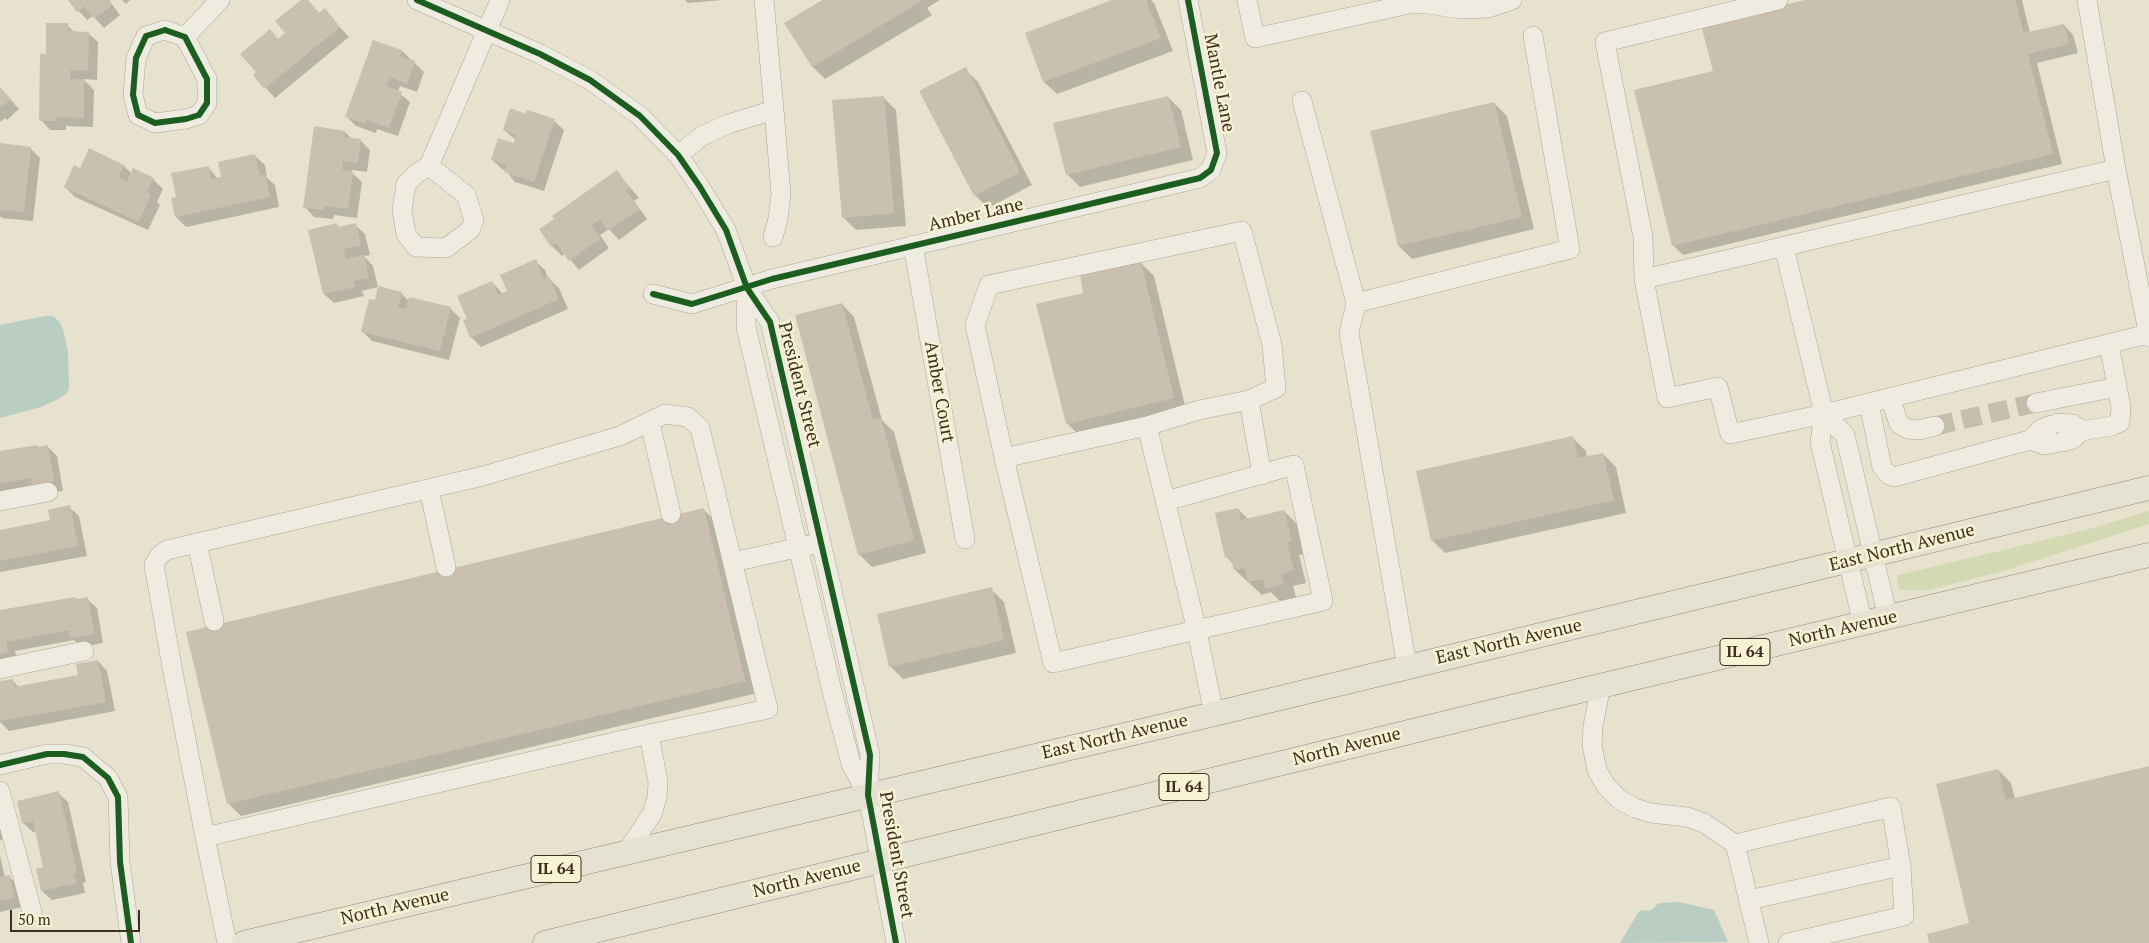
<!DOCTYPE html>
<html>
<head>
<meta charset="utf-8">
<style>
  body { margin:0 }
  #map { position:relative; width:2149px; height:943px; overflow:hidden; background:#e6e2ce; font-family:"PT Serif",serif }
  canvas { display:block }
  .scale { position:absolute; left:10px; top:910px; width:130px; height:22px; box-sizing:border-box; border:2px solid #3d301e; border-top:0; padding-left:6px; font-size:15px; line-height:18px; white-space:nowrap; color:#3d301e; -webkit-text-stroke:4px #f8f1d4; paint-order:stroke }
</style>
</head>
<body>
<div id="map">
<canvas width="2149" height="943"></canvas>
<div class="scale">50 m</div>
</div>
<script>
const g = document.querySelector('canvas').getContext('2d');
g.lineJoin = 'round';
function fillPath(path, color) {
  g.fillStyle = color;
  g.fill(path, 'evenodd');
}
function shape(rows) {
  const path = new Path2D();
  for (const r of rows) {
    path.moveTo(r[0], r[1]);
    for (let i = 2; i < r.length; i += 2) path.lineTo(r[i], r[i + 1]);
  }
  return path;
}
function strokePath(path, color, width, dash) {
  g.strokeStyle = color;
  g.lineWidth = width;
  g.lineCap = dash ? 'butt' : 'round';
  g.setLineDash(dash || []);
  g.stroke(path);
}
function label(font, color, halo, rows, align = 'center') {
  g.font = font + ' "PT Serif",serif';
  g.lineWidth = 5;
  g.setLineDash([]);
  g.textBaseline = 'middle';
  g.strokeStyle = halo;
  g.fillStyle = color;
  for (const [text, x, y, turn = 0] of rows) {
    g.save();
    g.translate(x, y);
    g.rotate((+turn || 0) * Math.PI / 180);
    g.textAlign = isNaN(turn) ? turn : align;
    if (halo) g.strokeText(text, 0, 0);
    g.fillText(text, 0, 0);
    g.restore();
  }
}
fillPath(shape([
  [2149,511,2149,524,2003,571,1929,590,1900,590,1897,576,1899,575,2086,530]
]), '#d3d9b0');
fillPath(shape([
  [45,316,53,316,59,321,63,329,68,352,69,388,66,394,58,399,41,407,0,418,0,325],
  [1679,902,1714,910,1728,942,1620,943,1640,910,1650,911,1659,903]
]), '#b9cdc3');
fillPath(shape([
  [69,0,109,0,120,15,104,28,93,16,87,20],
  [122,0,130,0,126,4],
  [303,0,307,0,320,14,324,10,349,37,275,98,254,75,258,73,270,31,279,40,287,34],
  [685,0,722,0,688,3],
  [825,0,940,0,927,8,932,15,825,79,812,66],
  [1116,0,1151,0,1154,3,1173,51,1057,94,1044,82,1026,34],
  [1810,0,2022,0,2030,33,2064,25,2073,35,2078,53,2037,63,2062,164,1683,255,1673,245,1714,72],
  [67,25,75,33,88,33,98,42,97,80,83,79,94,90,93,127,66,126,66,130,50,130,41,120,47,56],
  [402,51,424,72,417,92,400,86,398,92,410,102,398,136,377,129,376,133,356,126,347,117],
  [965,69,978,82,1032,185,988,208,975,195],
  [0,88,19,109,7,120,5,118,0,122],
  [883,97,896,110,906,226,856,230,843,217],
  [1168,97,1181,110,1193,160,1080,187,1067,174],
  [1494,103,1507,116,1534,229,1412,259,1399,246,1371,132],
  [527,115,554,121,564,130,544,191,515,182,506,171,502,169,492,160,514,145,516,140,504,130],
  [345,132,352,139,360,140,370,150,367,172,352,170,352,173,362,182,357,218,334,215,333,219,314,217,305,207],
  [0,145,30,148,40,158,33,221,2,218,0,216],
  [90,150,124,166,132,174,153,179,163,189,157,202,160,205,148,230,75,197,65,187,81,170],
  [255,156,265,165,267,178,275,185,279,207,186,227,176,217,172,199,177,198,208,167,218,179],
  [617,172,639,198,634,201,647,219,619,240,609,229,600,235,609,248,579,270,565,253,562,256,552,246,541,230],
  [337,225,340,228,355,225,365,234,370,255,364,256,373,266,378,287,362,291,364,296,334,303,324,294],
  [535,261,545,270,548,278,559,288,568,309,481,347,471,337,469,319,492,282,503,294,508,292],
  [1141,263,1154,276,1186,410,1080,436,1067,423],
  [401,293,410,302,450,308,460,318,449,360,372,341,362,331,376,302],
  [842,304,854,317,882,420,894,432,926,553,872,567,859,554],
  [1573,438,1586,451,1587,457,1603,454,1616,467,1626,513,1445,553,1432,540],
  [37,446,39,448,47,446,57,456,63,491,43,494,0,494,0,452],
  [69,507,79,516,87,556,0,572,0,531,51,521],
  [1238,509,1248,519,1284,511,1297,524,1304,554,1299,555,1306,583,1293,586,1296,597,1280,601,1271,592,1262,595,1235,570,1233,564,1227,557],
  [704,510,717,523,758,693,241,816,228,803],
  [991,589,1004,602,1016,653,903,679,890,666],
  [87,599,97,608,103,643,81,647,74,640,15,651,17,662,0,665,0,612],
  [98,661,107,671,115,711,9,731,0,722,0,682,12,680,19,687,79,676],
  [2149,767,2149,943,1931,943,1971,924,1998,770,2011,783,2015,799],
  [58,793,68,802,86,882,83,883,85,893,52,900,42,891,44,868,36,832,33,832,23,823],
  [0,820,4,839,0,840],
  [0,855,5,878,9,877,19,886,23,907,0,912]
]), '#0003');
fillPath(shape([
  [68,0,108,0,112,5,94,19,84,6,77,12],
  [301,0,308,0,319,13,325,8,340,27,264,89,253,75,256,72,240,54,270,29,278,39,285,33,275,21],
  [822,0,919,0,920,2,812,67,784,23],
  [1112,0,1146,0,1161,38,1043,82,1025,33],
  [1805,0,2015,0,2024,33,2064,24,2069,44,2028,54,2053,154,1672,246,1634,90,1713,71,1701,25],
  [46,23,68,23,68,31,89,32,88,71,70,70,70,79,84,80,84,118,57,117,57,121,39,121,40,54,46,54],
  [373,40,402,50,400,56,415,61,407,84,390,77,387,86,402,92,389,128,367,120,366,124,345,117],
  [966,67,1020,172,974,196,919,91],
  [0,87,11,99,0,108],
  [884,96,894,213,842,218,832,100],
  [1168,96,1181,147,1066,175,1053,123],
  [1494,102,1522,217,1398,246,1370,131],
  [510,108,526,114,527,110,555,119,534,182,504,172,507,165,491,160,498,138,514,143,516,135,503,130],
  [314,126,345,131,344,137,361,139,358,163,343,161,342,170,353,172,348,209,324,206,324,210,303,208],
  [0,143,31,147,24,212,0,210],
  [89,148,124,165,118,177,127,181,133,168,154,178,147,192,151,194,139,222,64,187,74,165,80,168],
  [255,154,260,176,265,174,270,197,175,217,171,198,176,197,171,173,209,166,211,179,221,177,218,162],
  [617,170,630,188,626,191,639,209,608,231,600,219,591,225,601,238,569,261,556,243,551,247,539,229,554,219,552,216],
  [337,223,338,227,356,223,361,245,344,249,346,259,364,255,369,278,353,281,355,287,323,294,308,230],
  [536,259,544,279,549,276,559,299,470,338,463,320,467,319,457,296,492,281,498,295,507,291,500,275],
  [1141,262,1174,398,1066,424,1036,304,1083,293,1080,274],
  [378,286,402,292,398,307,406,309,409,297,451,307,440,351,361,332,369,299,375,300],
  [842,303,873,420,881,418,914,540,858,555,795,315],
  [1573,436,1578,458,1603,453,1614,500,1431,541,1416,471],
  [38,445,38,447,48,445,54,481,32,485,31,478,0,483,0,451],
  [70,505,78,546,0,561,0,530,50,520,48,510],
  [704,508,745,681,227,804,186,632],
  [1238,508,1241,520,1284,510,1292,541,1287,543,1294,570,1281,574,1284,584,1266,589,1263,579,1248,582,1245,568,1234,570,1230,557,1225,558,1215,513],
  [992,587,1004,640,889,667,877,614],
  [75,597,76,599,88,597,94,634,70,638,69,630,6,642,8,652,0,654,0,610],
  [98,660,106,702,0,721,0,681,13,679,14,687,78,675,76,664],
  [2149,766,2149,943,1929,943,1927,934,1969,923,1936,784,1998,769,2006,800],
  [59,791,77,873,74,874,76,883,41,891,36,869,43,867,33,821,22,823,17,801],
  [10,875,14,898,0,901,0,877]
]), '#cac0af');
strokePath(shape([
  [1935,426,2036,403]
]), '#c4beab', 19, [19, 9]);
const minor = shape([
  [417,0,540,54,590,80,640,116,678,155,700,187,726,230,747,288,770,322,870,755,868,795,896,943],
  [1247,0,1255,38,1409,4,1408,0],
  [1778,0,1605,42,1643,237,1644,279,1667,398,1718,387,1730,434,1824,414,2148,334],
  [2087,0,2116,169,2149,337],
  [1409,4,1429,4,1460,9,1488,8,1512,0],
  [165,30,185,37,207,79,207,103,199,115,186,119,155,123,138,115,133,95,136,58,146,36,165,30],
  [185,37,220,0],
  [1302,101,1356,303,1349,333,1407,666],
  [678,155,702,136,728,124,774,110,764,0],
  [429,166,466,195,474,220,470,230,446,248,416,247,406,234,402,210,406,184,417,173,429,166,500,0],
  [773,237,778,219,781,194,774,110],
  [913,245,965,539],
  [1784,247,1824,414,1820,442,1863,624],
  [1644,279,2116,169],
  [747,288,746,327,832,691,851,764,868,795],
  [653,294,692,304,772,279,1200,178,1211,170,1217,153,1188,0],
  [1356,303,1570,249,1533,36],
  [1890,398,1899,424,1908,429,1919,430,1935,426],
  [1249,400,1262,475],
  [1869,403,1882,467,1889,475,1894,477,2030,440,2045,445,2055,443],
  [2036,403,2117,387],
  [1824,414,1845,435,1888,618],
  [650,423,671,514],
  [2058,423,2073,424,2081,431],
  [1147,426,1197,631,1214,714],
  [2030,440,2041,429,2051,425],
  [2062,442,2073,439,2081,431,2112,426,2120,422,2121,407,2109,344],
  [1004,458,1147,426,1199,410,1249,400,1276,388,1272,345,1242,231,989,285,975,325,1004,458,1053,663,1323,601,1294,465,1166,501],
  [429,489,446,567],
  [0,501,48,492],
  [197,543,214,621],
  [733,562,810,545],
  [0,669,84,651],
  [1601,686,1593,726,1592,745,1597,770,1606,786,1620,800,1635,808,1651,813,1687,817,1704,823,1735,844,1759,943],
  [0,765,47,754,64,754,83,757,108,778,118,797,120,862,131,943],
  [0,791,32,912],
  [205,837,640,736,768,709,700,428,688,417,665,414,620,436,483,476,167,550,159,556,154,565,172,667,205,837,227,943],
  [1735,844,1891,807,1901,866,1749,900],
  [626,853,652,814,657,798,658,782,649,734],
  [1788,943,1904,916,1901,866]
]);
const major = shape([
  [244,943,1214,714,2149,488],
  [545,943,1487,713,2149,555]
]);
strokePath(minor, '#aca797', 20);
strokePath(major, '#918c7e', 25);
strokePath(minor, '#eeebe0', 19);
strokePath(major, '#e6e2d1', 24);
strokePath(shape([
  [417,0,540,54,590,80,640,116,678,155,700,187,726,230,747,288,770,322,870,755,868,795,896,943],
  [165,30,185,37,207,79,207,103,199,115,186,119,155,123,138,115,133,95,136,58,146,36,165,30],
  [653,294,692,304,772,279,1200,178,1211,170,1217,153,1188,0],
  [0,765,47,754,64,754,83,757,108,778,118,797,120,862,131,943]
]), '#1b5e20', 6);
for (const [x, y, w] of [
  [1745,652,50],
  [1184,787,50],
  [556,869,50]
]) {
  const box = new Path2D();
  box.roundRect(x - w / 2, y - 13.5, w, 27, 4);
  g.fillStyle = '#f8f1d4';
  g.fill(box);
  strokePath(box, '#3d301e', 1);
}
label('bold 16px', '#3d301e', null, [
  ["IL 64",1745,652],
  ["IL 64",1184,787],
  ["IL 64",556,869]
]);
label('18px', '#3d301e', '#f8f1d4', [
  ["Mantle Lane",1219,83,79],
  ["Amber Lane",976,215,-13],
  ["President Street",799,385,76],
  ["Amber Court",939,392,80],
  ["East North Avenue",1902,548,-14],
  ["North Avenue",1843,629,-13],
  ["East North Avenue",1509,642,-13],
  ["East North Avenue",1115,737,-13],
  ["North Avenue",1347,747,-14],
  ["President Street",896,855,80],
  ["North Avenue",807,879,-14],
  ["North Avenue",395,907,-13]
]);
</script>
</body>
</html>
